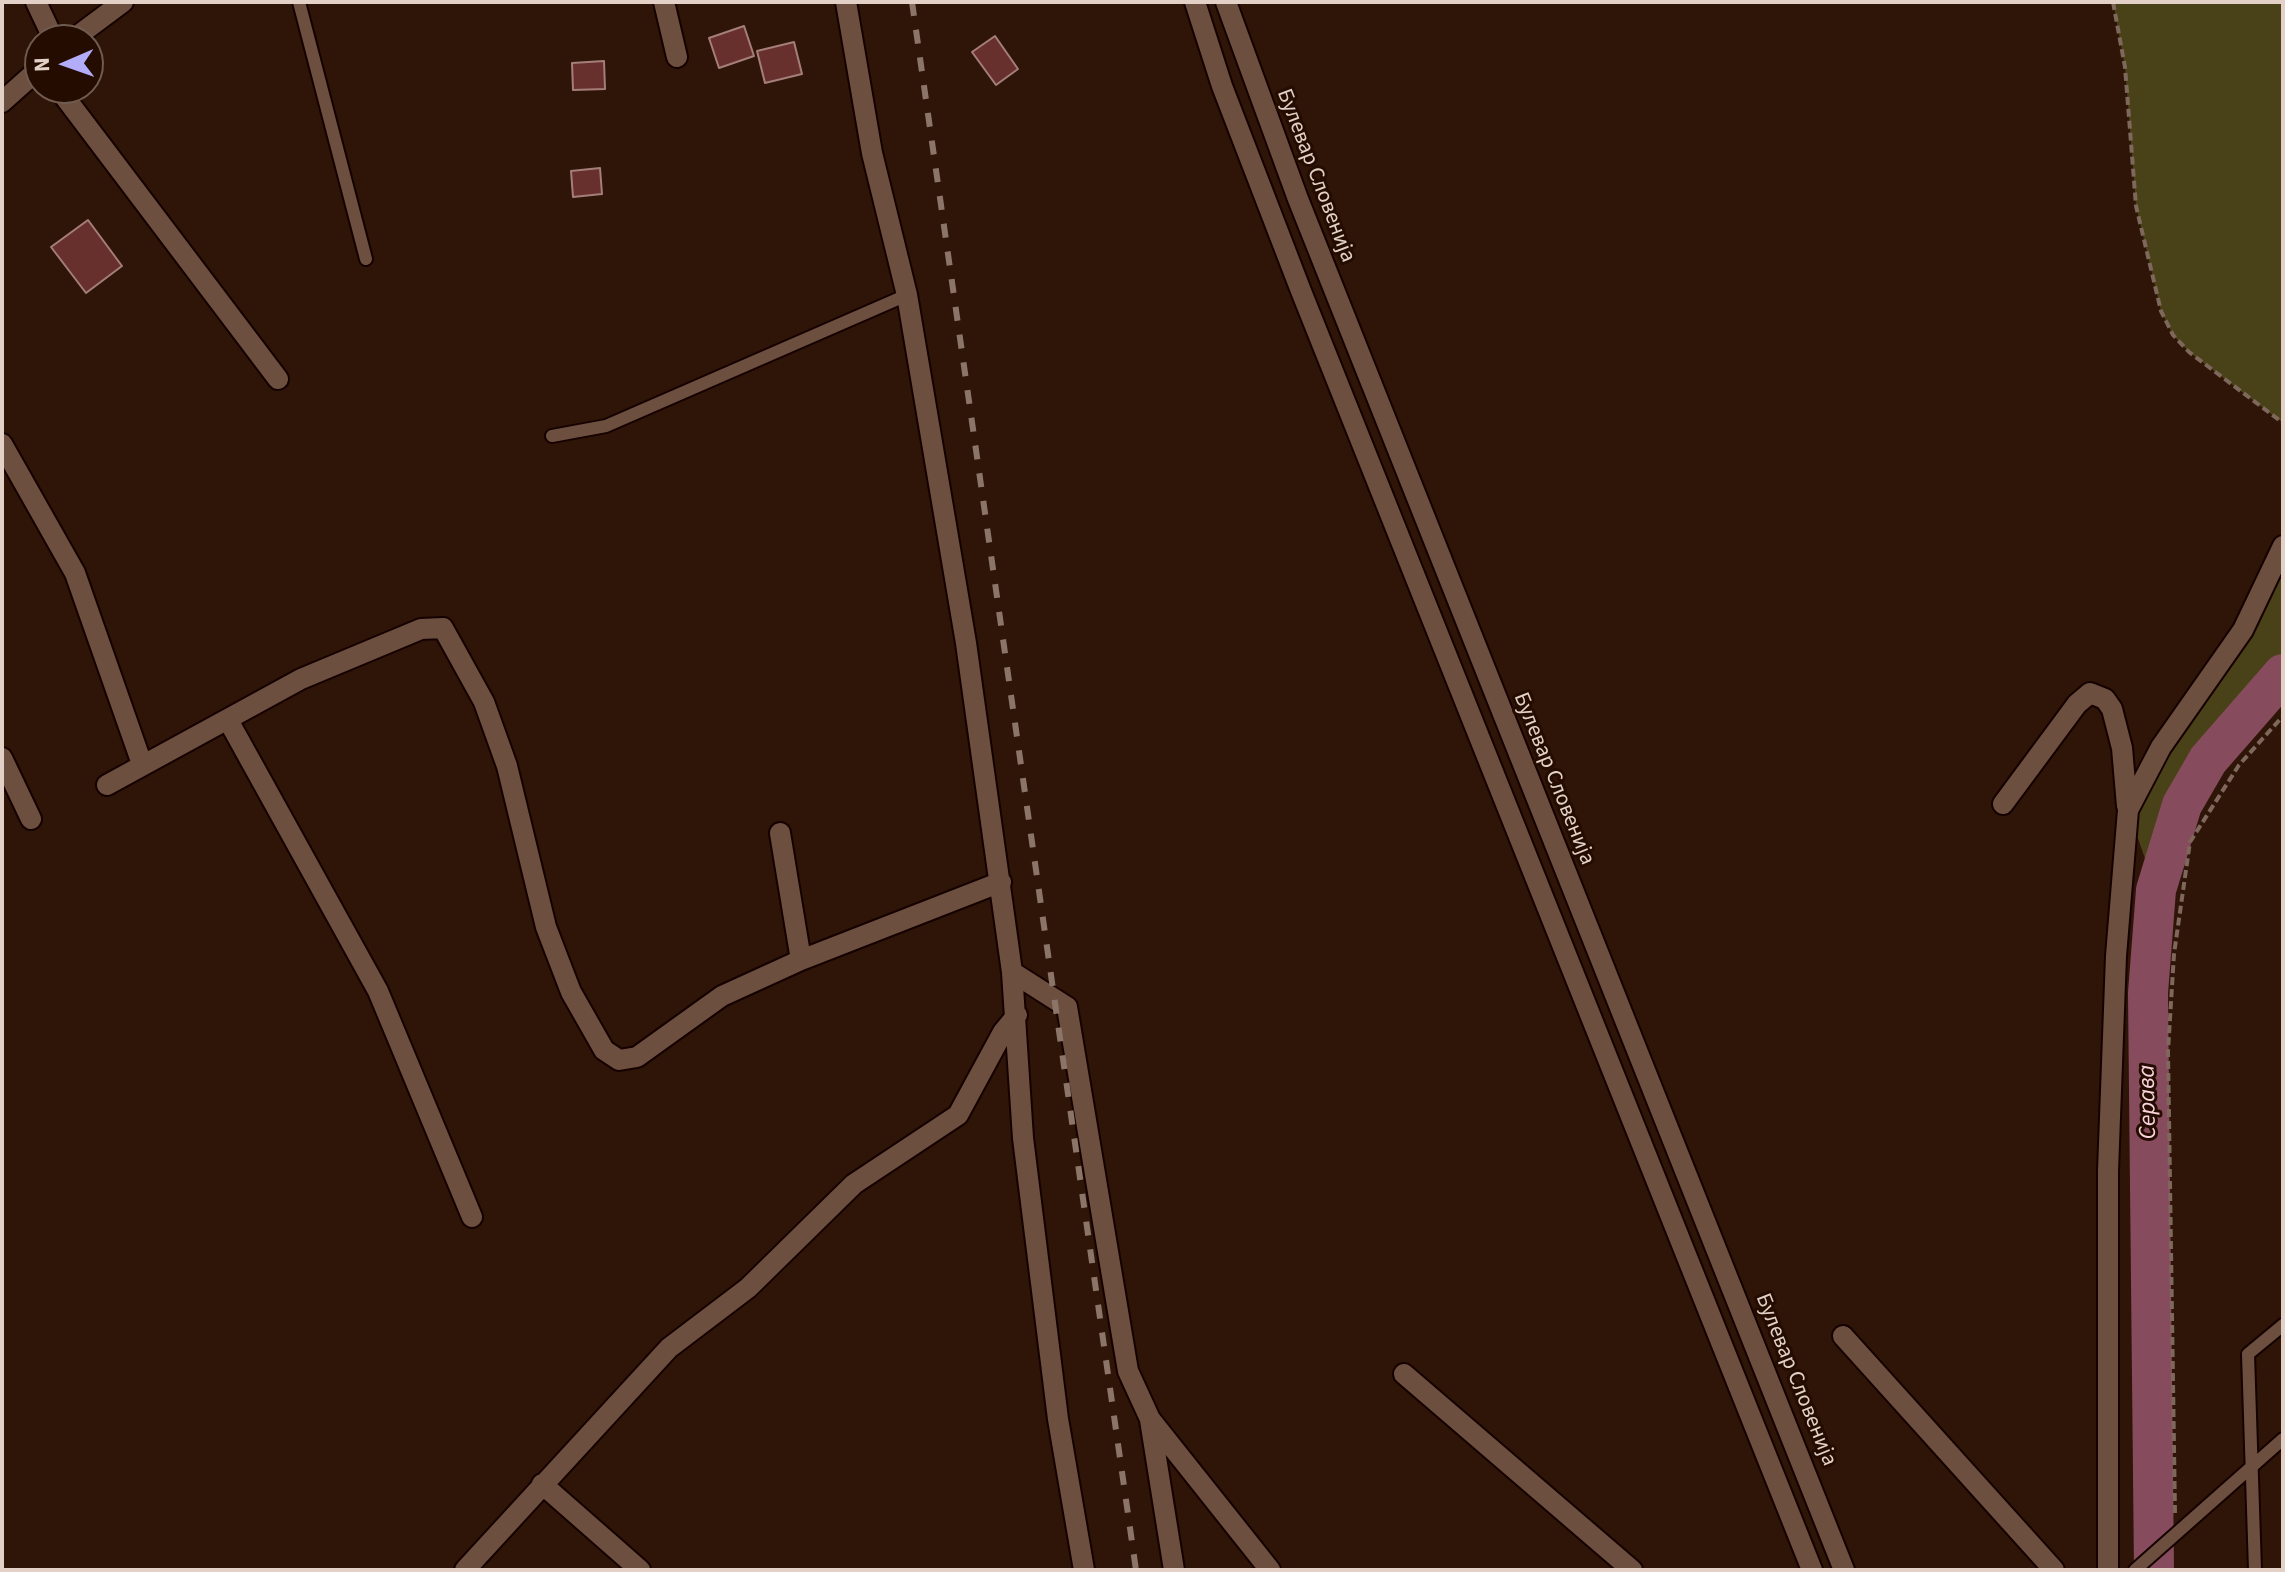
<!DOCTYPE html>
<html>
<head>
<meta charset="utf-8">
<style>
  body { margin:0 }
  #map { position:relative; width:2285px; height:1572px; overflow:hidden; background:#2f1507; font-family:"Source Sans 3",sans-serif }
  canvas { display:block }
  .frame { position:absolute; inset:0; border:4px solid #e3d1c8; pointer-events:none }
  .north { position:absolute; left:24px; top:24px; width:80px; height:80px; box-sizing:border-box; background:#240c01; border:2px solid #705b51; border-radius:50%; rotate:268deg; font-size:22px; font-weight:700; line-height:32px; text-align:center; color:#e3d1c8 }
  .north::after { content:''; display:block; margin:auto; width:28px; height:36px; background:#b3adf9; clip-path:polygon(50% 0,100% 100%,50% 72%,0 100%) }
</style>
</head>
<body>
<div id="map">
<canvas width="2285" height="1572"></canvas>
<div class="frame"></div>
<div class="north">N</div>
</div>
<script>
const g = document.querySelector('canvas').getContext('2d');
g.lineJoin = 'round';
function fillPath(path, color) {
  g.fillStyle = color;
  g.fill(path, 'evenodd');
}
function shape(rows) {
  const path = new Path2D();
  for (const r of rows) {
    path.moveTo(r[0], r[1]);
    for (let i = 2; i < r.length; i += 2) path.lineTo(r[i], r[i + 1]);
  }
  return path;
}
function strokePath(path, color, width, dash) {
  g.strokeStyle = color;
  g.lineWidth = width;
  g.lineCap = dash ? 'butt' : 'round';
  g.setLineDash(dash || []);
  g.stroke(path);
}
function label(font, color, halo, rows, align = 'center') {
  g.font = font + ' "Source Sans 3",sans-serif';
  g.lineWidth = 6;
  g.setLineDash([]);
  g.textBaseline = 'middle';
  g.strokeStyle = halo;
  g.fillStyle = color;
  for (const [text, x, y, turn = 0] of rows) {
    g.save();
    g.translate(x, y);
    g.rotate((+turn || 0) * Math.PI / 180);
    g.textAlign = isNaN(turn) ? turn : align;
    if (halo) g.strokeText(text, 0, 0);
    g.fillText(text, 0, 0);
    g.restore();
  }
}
fillPath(shape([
  [2113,2,2283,2,2283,423,2189,352,2173,335,2161,311,2136,206,2125,67],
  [2283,546,2283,674,2208,760,2182,805,2156,890,2128,810]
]), '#494118');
strokePath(shape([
  [2154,1570,2148,993,2156,890,2182,805,2208,760,2283,674]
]), '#864c5e', 40);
const building = shape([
  [744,26,754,56,719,68,709,38,744,26],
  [995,36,1018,69,996,85,972,52,995,36],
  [794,42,802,74,765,83,757,51,794,42],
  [604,61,605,89,573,90,572,63,604,61],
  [600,168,602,194,573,197,571,171,600,168],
  [88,220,122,266,86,293,51,247,88,220]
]);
fillPath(building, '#68302d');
strokePath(building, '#a47e7a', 2);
const lane = shape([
  [299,2,366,259],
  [552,436,606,426,907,295],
  [2135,1570,2283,1439],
  [2255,1570,2248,1354,2283,1325]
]);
const street = shape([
  [36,2,54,40],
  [664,2,677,57],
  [846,2,872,153,907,295,966,643,1012,972,1023,1138,1058,1419,1084,1570],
  [72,40,123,2],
  [58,88,278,379],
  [2,102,40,68],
  [2,444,75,573,142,764],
  [228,720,378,991,472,1217],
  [2,758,31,819],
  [107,785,301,679,421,629,443,628,484,702,507,766,546,927,571,992,604,1050,619,1060,637,1057,722,996,801,960,1001,882],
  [2003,804,2077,704,2090,693,2105,699,2112,709,2122,748,2127,806],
  [780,833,801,960],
  [1012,972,1067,1007,1128,1371,1150,1419,1270,1570],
  [1843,1336,2054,1570],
  [1404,1374,1632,1570],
  [1150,1420,1174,1570],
  [542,1484,640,1570],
  [465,1570,669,1348,748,1288,854,1184,958,1115,1003,1032,1017,1015],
  [2108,1570,2108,1171,2116,956,2128,810,2161,747,2243,630,2283,546]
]);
const secondary = shape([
  [1195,2,1222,86,1301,291,1812,1570],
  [1226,2,1298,199,1844,1570]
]);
strokePath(lane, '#150200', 16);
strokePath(street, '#150200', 24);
strokePath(secondary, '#150200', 24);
strokePath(shape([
  [2113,2,2125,67,2136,206,2161,311,2173,335,2189,352,2283,423],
  [2175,1513,2168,1051,2174,954,2190,842,2239,765,2283,716]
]), '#7e675b', 4, [8, 4]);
strokePath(lane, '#6d4f3f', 12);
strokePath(street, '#6d4f3f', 20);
strokePath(secondary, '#6d4f3f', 20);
strokePath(shape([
  [912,2,1136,1570]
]), '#8b7569', 6, [14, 14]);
label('22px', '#e3d1c8', '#240c01', [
  ["Булевар Словенија",1315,176,69],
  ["Булевар Словенија",1553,779,68],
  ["Булевар Словенија",1795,1380,68]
]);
label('italic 24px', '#f9d3dd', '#240c01', [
  ["Серава",2149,1102,-91]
]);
</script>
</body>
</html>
